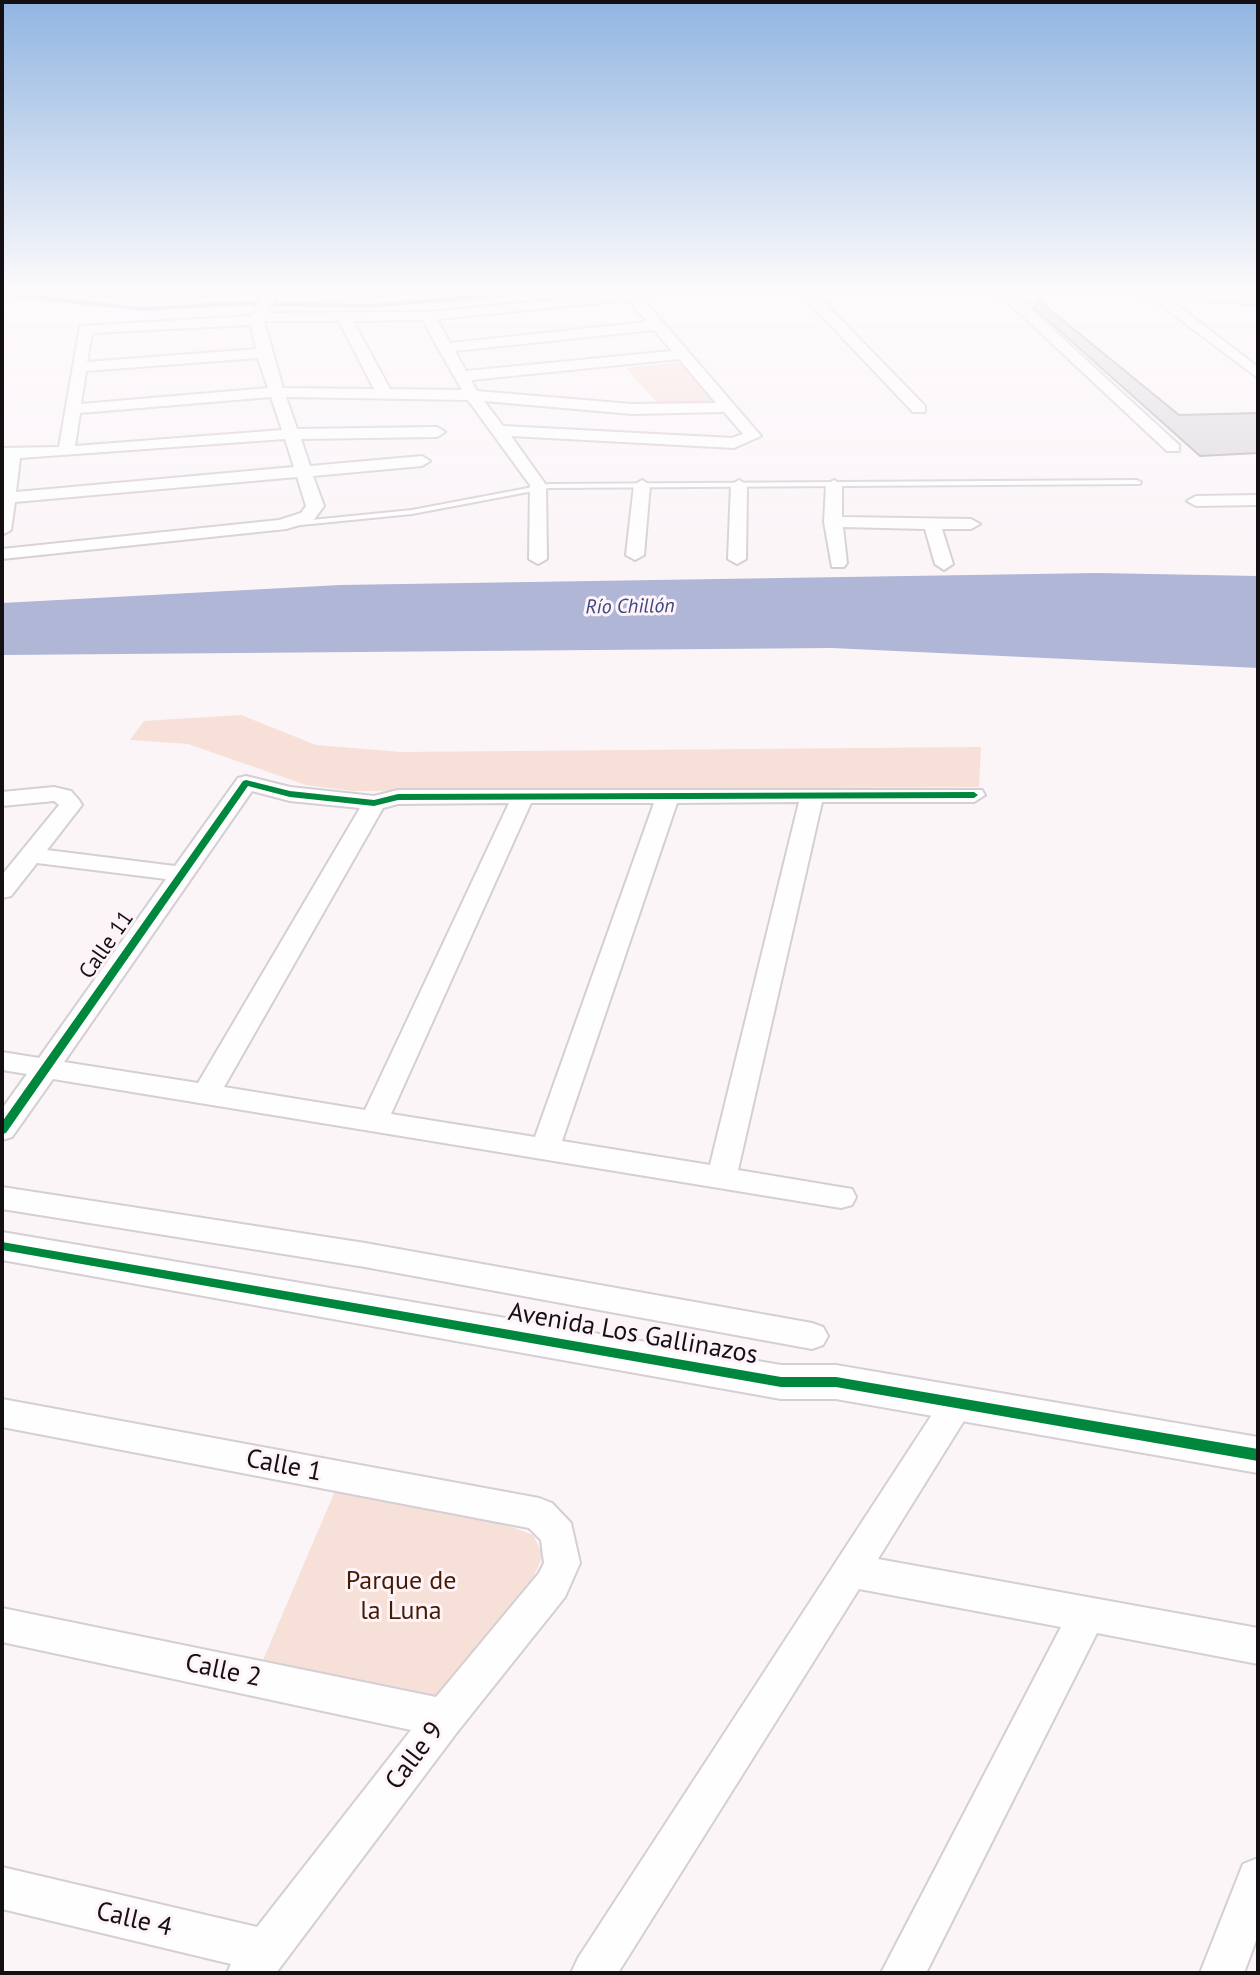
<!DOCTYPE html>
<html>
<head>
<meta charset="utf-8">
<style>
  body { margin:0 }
  #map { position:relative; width:1260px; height:1975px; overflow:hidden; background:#fbf5f8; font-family:"PT Sans",sans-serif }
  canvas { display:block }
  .frame { position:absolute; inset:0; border:4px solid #140f12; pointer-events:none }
</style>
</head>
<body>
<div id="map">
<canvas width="1260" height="1975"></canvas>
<div class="frame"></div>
</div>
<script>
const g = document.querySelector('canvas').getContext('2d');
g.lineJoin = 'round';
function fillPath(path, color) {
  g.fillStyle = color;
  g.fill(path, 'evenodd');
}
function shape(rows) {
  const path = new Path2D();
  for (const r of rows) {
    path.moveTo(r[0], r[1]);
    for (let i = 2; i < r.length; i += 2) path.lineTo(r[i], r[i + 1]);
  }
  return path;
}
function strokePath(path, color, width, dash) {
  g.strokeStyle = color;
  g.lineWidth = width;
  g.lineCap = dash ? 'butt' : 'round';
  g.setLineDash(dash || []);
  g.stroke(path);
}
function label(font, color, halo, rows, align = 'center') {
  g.font = font + ' "PT Sans",sans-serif';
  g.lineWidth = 6;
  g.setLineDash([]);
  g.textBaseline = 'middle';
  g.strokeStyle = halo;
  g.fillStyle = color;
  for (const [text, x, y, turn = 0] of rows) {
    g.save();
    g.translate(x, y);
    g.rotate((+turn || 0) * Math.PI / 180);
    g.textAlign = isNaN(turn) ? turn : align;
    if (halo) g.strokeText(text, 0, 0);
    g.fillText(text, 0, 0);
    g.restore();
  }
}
fillPath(shape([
  [681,362,721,403,658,404,626,368],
  [241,715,316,745,401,752,981,747,979,787,353,791,306,785,188,744,130,740,144,721],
  [335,1491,507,1525,533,1535,543,1555,532,1580,437,1698,263,1660]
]), '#f6e0d8');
fillPath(shape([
  [1097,573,1258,576,1258,668,832,648,2,655,2,603,340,585]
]), '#afb6d6');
strokePath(shape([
  [2,294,144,309,247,303,366,306,540,292],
  [1244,296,1258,296]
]), '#afb6d6', 4);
const building = shape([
  [1038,300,1179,415,1258,413,1258,453,1200,456,1033,307,1038,300]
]);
fillPath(building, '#dcd8dc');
strokePath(building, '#b6b2b6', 2);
const service = shape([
  [1137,480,1141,482,1140,484,549,488,412,514,291,526,287,524,291,522,412,510,549,484,1137,480]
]);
const minor = shape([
  [83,292,218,292,211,296,90,296,83,292],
  [264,292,278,292,268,313,428,312,637,292,761,436,734,448,511,436,546,485,547,559,538,564,529,559,530,485,468,400,286,397,297,429,437,427,445,432,437,437,301,439,310,466,422,456,430,461,422,466,313,476,324,506,313,521,286,529,2,559,2,549,279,520,301,513,306,506,297,477,15,502,11,530,2,535,2,448,59,447,80,326,252,316,264,292],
  [629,300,647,322,450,343,437,319,629,300],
  [423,320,438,348,462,390,390,389,353,321,423,320],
  [264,321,339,321,374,389,283,388,264,321],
  [251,325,256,349,87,362,92,333,251,325],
  [654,330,672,351,466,371,455,351,654,330],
  [258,358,268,388,81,404,86,371,258,358],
  [679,359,716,403,632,404,477,391,471,380,679,359],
  [271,397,282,430,75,446,80,413,271,397],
  [484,401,632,414,724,412,743,434,732,438,503,426,484,401],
  [285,439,294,467,16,492,20,458,285,439],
  [338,292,388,292,381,296,345,296,338,292],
  [799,292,814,292,925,406,925,412,913,412,799,292],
  [997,292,1012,292,1179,445,1179,451,1167,451,997,292],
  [1126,292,1258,296,1258,304,1168,298,1258,367,1258,378,1150,297,1126,292],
  [642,480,650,485,644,555,635,560,626,555,634,485,642,480],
  [739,480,747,485,746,559,737,564,728,559,731,485,739,480],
  [834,480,842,485,842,517,971,519,980,524,971,529,942,529,953,564,944,570,935,564,925,529,843,527,847,563,844,567,832,567,824,522,826,485,834,480],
  [1258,495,1258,505,1196,506,1187,501,1196,496,1258,495],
  [246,776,290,787,374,796,398,790,982,790,985,795,974,802,822,802,738,1170,852,1189,856,1197,852,1205,841,1208,53,1079,12,1137,2,1140,2,1109,27,1074,2,1070,2,1052,39,1058,166,879,37,863,11,896,2,898,2,875,59,805,54,801,2,806,2,792,54,787,71,791,79,800,82,805,47,850,175,866,238,778,246,776],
  [252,791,290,801,360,808,198,1083,64,1062,252,791],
  [799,802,710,1165,562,1141,677,803,799,802],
  [509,803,365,1110,224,1087,383,808,398,804,509,803],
  [531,803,654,803,535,1137,391,1114,531,803],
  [2,1187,365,1243,812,1323,823,1327,828,1336,823,1345,812,1349,365,1267,2,1209,2,1187],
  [958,1389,970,1393,975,1403,878,1559,1258,1628,1258,1664,1097,1633,926,1973,881,1973,1061,1627,859,1589,618,1973,571,1973,578,1958,946,1393,958,1389],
  [2,1399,539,1498,552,1503,571,1523,580,1563,565,1597,458,1731,276,1973,227,1973,231,1964,2,1909,2,1867,257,1927,411,1730,2,1642,2,1608,436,1697,539,1573,544,1563,541,1540,529,1528,2,1427,2,1399],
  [1258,1858,1258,1935,1244,1973,1200,1973,1243,1864,1258,1858]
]);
const tertiary = shape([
  [2,1232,781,1365,836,1365,1258,1437,1258,1473,836,1399,781,1399,2,1260,2,1232]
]);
strokePath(service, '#d5cfd3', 4);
strokePath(minor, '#d5cfd3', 4);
strokePath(tertiary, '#d5cfd3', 4);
fillPath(service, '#fefefe');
fillPath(minor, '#fefefe');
fillPath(tertiary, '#fefefe');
fillPath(shape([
  [246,780,290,791,374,800,398,794,974,792,978,795,974,798,398,800,374,806,290,797,248,786,6,1133,2,1134,2,1122,243,781,246,780],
  [2,1242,781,1377,836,1377,1258,1449,1258,1461,836,1387,781,1387,2,1250,2,1242]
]), '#00873e');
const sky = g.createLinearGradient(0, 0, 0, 569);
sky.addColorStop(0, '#91b5e1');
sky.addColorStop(0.51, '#fdfafc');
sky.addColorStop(1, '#fdfafc00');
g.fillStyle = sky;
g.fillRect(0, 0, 1260, 569);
label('italic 20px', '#3b4780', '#fdf3f9', [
  ["Río Chillón",630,607,-1]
]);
label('22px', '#140f12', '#fdf3f9', [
  ["Calle 11",107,945,-55]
]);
label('26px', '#140f12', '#fdf3f9', [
  ["Avenida Los Gallinazos",633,1334,10],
  ["Calle 1",284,1466,11],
  ["Calle 2",223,1671,12],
  ["Calle 9",415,1756,-53],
  ["Calle 4",134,1920,13]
]);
label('26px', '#471b02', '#fdf3f9', [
  ["Parque de",401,1582],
  ["la Luna",401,1612]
]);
</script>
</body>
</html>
